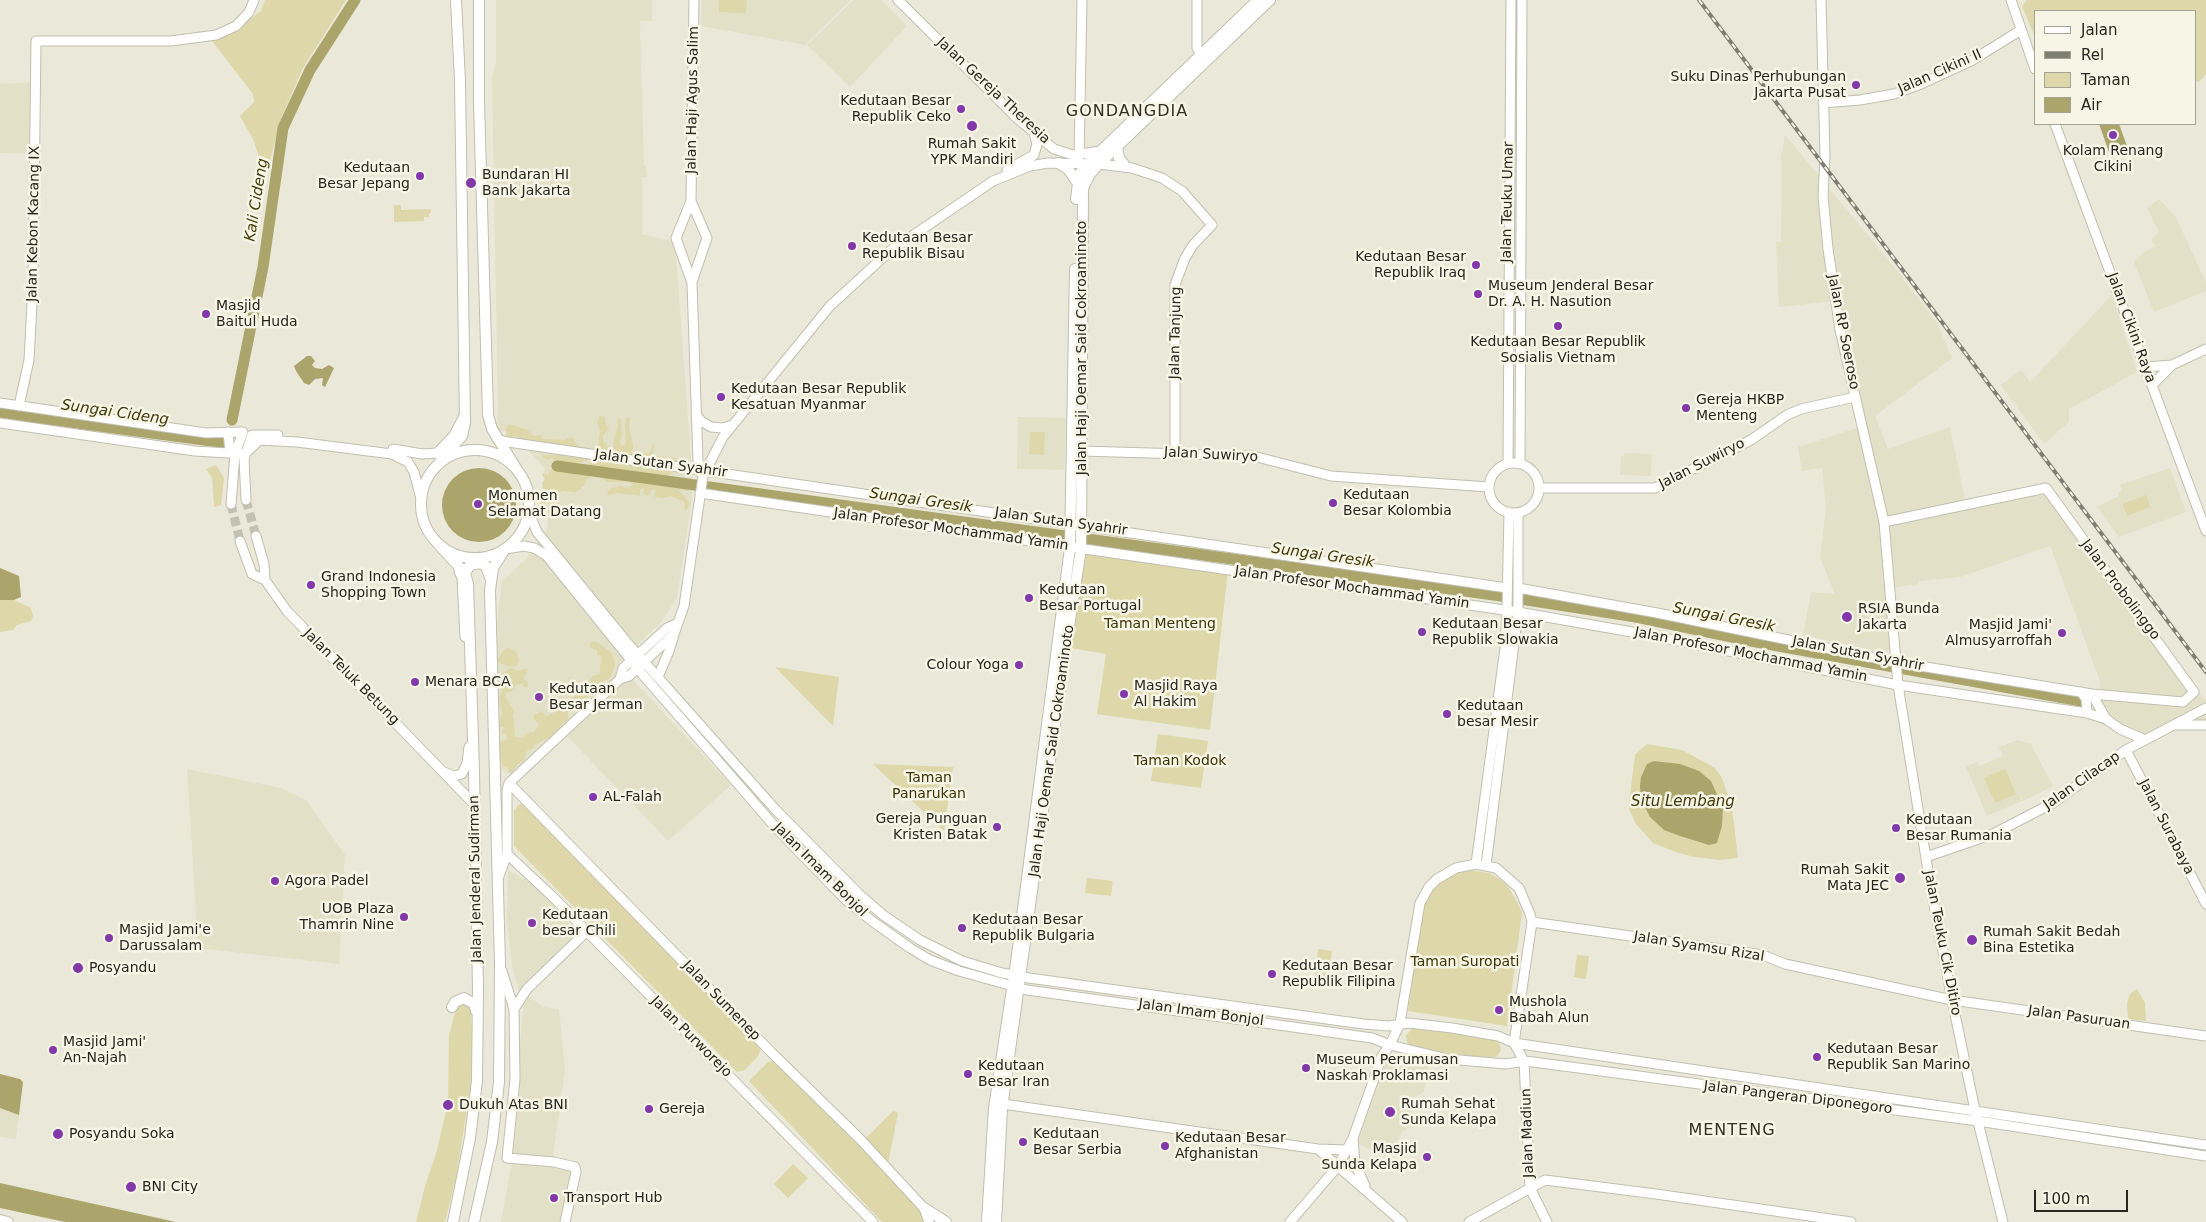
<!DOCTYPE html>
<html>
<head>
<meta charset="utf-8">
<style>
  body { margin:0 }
  #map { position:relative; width:2206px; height:1222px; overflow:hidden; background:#eae8d8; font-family:"DejaVu Sans",sans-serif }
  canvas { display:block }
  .legend { position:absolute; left:2034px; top:10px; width:162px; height:115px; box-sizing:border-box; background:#f7f5e5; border:1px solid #a4a396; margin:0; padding:6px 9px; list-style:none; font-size:15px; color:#272720 }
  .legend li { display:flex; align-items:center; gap:10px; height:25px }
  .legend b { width:25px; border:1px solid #a4a396 }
  .scale { position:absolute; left:2034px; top:1190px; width:94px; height:22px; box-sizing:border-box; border:2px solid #272720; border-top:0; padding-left:6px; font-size:15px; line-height:18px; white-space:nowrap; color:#272720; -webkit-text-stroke:4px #f7f5e5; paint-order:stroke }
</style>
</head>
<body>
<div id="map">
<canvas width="2206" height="1222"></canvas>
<ul class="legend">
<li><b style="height:6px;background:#fff"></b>Jalan</li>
<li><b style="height:6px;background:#7f7e73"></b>Rel</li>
<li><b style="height:14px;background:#ddd7a9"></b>Taman</li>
<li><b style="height:14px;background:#aba46b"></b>Air</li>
</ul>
<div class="scale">100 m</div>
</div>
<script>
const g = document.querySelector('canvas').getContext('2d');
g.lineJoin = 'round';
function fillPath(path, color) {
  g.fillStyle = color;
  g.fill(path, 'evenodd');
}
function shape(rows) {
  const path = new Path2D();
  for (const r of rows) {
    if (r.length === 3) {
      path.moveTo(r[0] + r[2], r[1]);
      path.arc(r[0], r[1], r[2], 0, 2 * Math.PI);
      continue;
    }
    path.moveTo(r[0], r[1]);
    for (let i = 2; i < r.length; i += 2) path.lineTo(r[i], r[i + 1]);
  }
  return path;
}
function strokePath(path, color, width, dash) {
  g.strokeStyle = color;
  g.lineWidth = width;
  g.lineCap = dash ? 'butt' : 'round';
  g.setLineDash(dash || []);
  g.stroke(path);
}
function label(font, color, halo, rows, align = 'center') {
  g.font = font + ' "DejaVu Sans",sans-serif';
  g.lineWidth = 5;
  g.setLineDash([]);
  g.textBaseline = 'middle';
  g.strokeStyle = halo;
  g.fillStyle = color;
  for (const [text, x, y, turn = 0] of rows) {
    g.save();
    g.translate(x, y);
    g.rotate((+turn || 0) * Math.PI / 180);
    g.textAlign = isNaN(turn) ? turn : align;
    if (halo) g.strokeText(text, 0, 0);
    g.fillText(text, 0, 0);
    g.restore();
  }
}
fillPath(shape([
  [496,0,652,0,652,21,640,21,644,166,646,167,647,177,642,177,642,234,675,242,691,460,692,498,677,598,662,621,618,664,731,785,668,841,562,731,513,773,508,774,500,768,495,750,494,649,502,581,527,558,548,528,544,467,509,431,496,430,498,410,492,78,496,61],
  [702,0,851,0,805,45,701,26],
  [853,0,881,0,907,26,850,87,807,45],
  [32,82,32,154,0,153,0,84],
  [1785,135,1894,267,1937,323,1952,358,1875,416,1888,449,1950,427,1965,500,2044,483,2206,701,2206,726,2184,724,2144,742,2099,723,2100,681,2050,546,1960,577,1919,581,1918,584,1890,588,1888,611,1890,648,1884,653,1803,635,1811,592,1835,594,1820,558,1826,507,1822,468,1802,471,1798,447,1860,427,1835,301,1779,307,1776,242,1781,242,1782,167,1781,158],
  [2159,199,2176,217,2206,283,2206,291,2154,312,2134,262,2144,252,2156,246,2151,240,2159,232,2147,208],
  [2112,295,2137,372,2069,409,2069,422,2044,444,2001,385,2021,370,2030,382],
  [1018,417,1066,418,1064,470,1017,469],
  [1624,453,1652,454,1651,476,1620,475,1621,456,1624,456],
  [2170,468,2186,512,2119,537,2097,507,2119,496,2118,493,2122,490,2120,485],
  [2018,740,2031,744,2053,786,2023,801,2016,785,2022,801,1987,816,1966,767,1977,762,1979,766,2003,756,1999,747],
  [187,769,281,788,306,800,345,855,339,964,198,948],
  [508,870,545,892,577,933,529,996,543,1007,559,1009,565,1069,553,1157,578,1162,564,1222,501,1222,513,1156,520,1085,519,1057,523,1009,512,965,507,922],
  [1387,1058,1428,1064,1424,1092,1415,1097,1409,1127,1402,1132,1390,1159,1357,1143],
  [0,1108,19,1115,16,1139,0,1137]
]), '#e3e0c8');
fillPath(shape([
  [265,0,346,0,303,68,282,116,265,178,254,141,240,116,254,102,253,94,212,41,231,33,261,11],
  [719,0,747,0,746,13,719,12],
  [2027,0,2206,0,2206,74,2199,82,2195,81,2195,11,2035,11,2035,37,2022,6],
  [394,205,401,205,401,210,431,209,431,213,429,213,429,217,424,217,424,221,394,222],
  [600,416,605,417,605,422,609,429,603,436,603,441,611,451,614,448,613,444,618,426,618,418,621,420,622,435,620,442,622,446,626,444,625,424,627,417,630,418,629,428,633,446,632,453,650,453,652,444,654,445,653,455,656,456,680,459,683,460,683,465,665,478,648,474,642,476,635,473,631,474,614,472,605,473,592,469,589,465,591,462,597,459,600,430,597,422],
  [509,424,528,430,533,436,540,435,543,439,565,440,572,437,577,445,589,449,594,454,592,459,577,463,557,462,552,458,548,460,542,457,543,455,555,455,556,453,544,452,516,436,509,438,506,435,506,428],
  [1030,432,1045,432,1044,455,1029,454],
  [216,465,224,478,221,505,214,507,212,478,206,469],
  [562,466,568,466,574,473,577,473,579,469,587,469,591,476,586,480,585,485,576,492,563,491,557,493,551,514,548,512,550,503,546,501,545,506,546,515,542,518,539,515,540,499,546,496,547,491,543,489,542,483,545,479,542,475,543,473,548,475,551,469,559,469],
  [609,474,622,477,629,475,664,483,678,481,689,487,687,491,681,489,679,490,690,503,688,508,685,511,684,502,671,496,662,498,655,497,654,496,656,490,653,489,648,496,644,494,644,488,640,489,640,496,616,493,609,496,607,492,613,487,617,488,621,485,625,488,634,485,630,482,608,482,599,477,600,475,608,476],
  [2146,495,2150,507,2127,516,2123,504],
  [1082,552,1228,570,1210,730,1097,714,1106,654,1071,648],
  [0,600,14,600,31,608,33,616,31,621,17,625,13,630,0,632],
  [590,642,597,642,612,653,615,666,610,679,601,682,590,690,586,699,580,707,568,712,568,720,560,726,558,733,534,745,533,748,527,751,524,761,518,764,512,773,509,772,509,769,503,766,498,751,500,741,507,740,507,736,502,733,504,727,498,726,502,714,499,698,502,693,501,686,504,684,507,685,513,681,512,678,502,677,502,674,511,668,518,671,525,669,528,670,524,678,528,683,527,687,524,687,522,684,516,684,511,692,505,693,505,696,515,712,513,714,515,736,522,738,527,733,534,732,539,725,533,716,535,714,542,711,546,716,549,715,564,707,567,699,573,698,585,682,589,682,593,676,600,674,601,656,597,655,597,650,591,648],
  [507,647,516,652,519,659,517,666,507,666,498,662,497,659],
  [775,667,839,677,833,726],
  [1158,734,1208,741,1201,788,1151,781],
  [1647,744,1682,750,1715,768,1722,778,1732,808,1738,858,1719,860,1694,857,1676,852,1653,843,1636,824,1629,809,1629,803,1635,755],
  [1654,761,1680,764,1723,808,1722,826,1717,842],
  [873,764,953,767,944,831],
  [2005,769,2016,794,1995,803,1984,778],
  [520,804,526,805,762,1046,758,1056,745,1070,737,1072,514,846,514,810],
  [1468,870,1489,873,1505,883,1511,891,1522,912,1507,1026,1408,1011,1423,902,1439,881,1457,872],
  [1087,878,1113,881,1111,896,1085,893],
  [1318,949,1332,951,1327,983,1314,981],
  [1577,955,1589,956,1586,979,1574,977],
  [2137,989,2145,1003,2146,1021,2128,1019,2127,1003,2130,994],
  [462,1003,467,1003,471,1007,472,1061,470,1090,456,1178,445,1222,416,1222,425,1186,436,1154,448,1103,449,1035,457,1006],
  [1413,1027,1492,1038,1499,1043,1501,1050,1497,1056,1489,1059,1412,1047,1407,1042,1406,1036],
  [774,1061,920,1207,925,1217,924,1222,882,1222,749,1081,768,1062],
  [893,1111,898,1113,888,1164,865,1139],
  [793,1164,808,1178,788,1198,774,1184]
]), '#ddd7a9');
fillPath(shape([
  [2099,124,2119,124,2127,146,2109,152],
  [307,356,311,356,315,361,312,365,315,368,322,369,329,365,334,368,325,387,322,385,323,378,315,379,309,385,304,383,296,371,294,366],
  [479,505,37],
  [0,568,19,576,21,597,14,600,0,600],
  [1654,761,1680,764,1699,771,1711,781,1723,808,1722,826,1717,843,1709,845,1680,836,1664,830,1650,817,1641,799,1640,786,1641,777,1647,764],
  [0,1074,20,1079,23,1082,19,1115,0,1108],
  [0,1183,90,1203,176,1222,65,1222,0,1208]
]), '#aba46b');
strokePath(shape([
  [0,413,227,443],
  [232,420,263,267,283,128,310,70,355,0],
  [557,466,1501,596,1636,617,1751,641,2081,701]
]), '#aba46b', 11);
strokePath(shape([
  [246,500,256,536],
  [231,504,240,541]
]), '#c3c1b3', 9, [9, 4.5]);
const secondary = shape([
  [694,0,691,201,676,238,692,283,698,461,701,473],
  [898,0,1018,119,1054,149,1073,155,1101,151],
  [1197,0,1197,48,1205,60],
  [1821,0,1825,156,1823,196,1828,249,1840,330,1884,522,1898,685,1930,883,1952,1000,1975,1110,2003,1222],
  [2011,0,2035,69],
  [1823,103,1860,100,1894,94,1921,84,1971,61,2021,30],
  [2055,124,2206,531],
  [1079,160,1082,0],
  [1007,170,1034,155,1037,144,1034,133],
  [691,201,707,238,692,282],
  [2145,367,2172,365,2206,349],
  [2152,385,2171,366],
  [0,403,206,433,243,432,235,454,231,504],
  [19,406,29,360,33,285,36,41,171,41,216,35,236,26,249,12,254,0],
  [696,414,701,421,711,427,722,428,733,425],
  [0,423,195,451,245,454,259,440,297,442,392,454,408,462,414,472,420,495],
  [228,432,230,453],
  [497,439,508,442,1507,588],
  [393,449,422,454,437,453,454,435,464,416],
  [1081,451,1253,456,1331,476,1489,487],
  [1514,488,25],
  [1508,463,1511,0],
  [1520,463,1522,0],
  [1540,488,1655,488,1751,440,1787,415,1801,409,1855,397],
  [700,493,1518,612,1649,635,1898,685,2087,713,2106,719,2120,729,2143,739],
  [246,500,244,459,252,435,278,435],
  [529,513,537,532,630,646,775,809,860,895,883,915,920,940,962,961,1002,973,1029,978,1363,1024,1389,1026,1409,1023,1452,1028,1498,1036,1514,1043,2206,1145],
  [256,536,264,564,265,580],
  [240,541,252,574,265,580,287,611,474,804],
  [505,549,524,546,534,548,546,555,643,675,725,769,776,828,846,900,872,921,910,948,930,960,959,971,1027,990,1372,1038,1390,1045,1448,1059,1506,1064,1524,1061,1533,1062,1978,1121,2206,1156],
  [459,571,462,578,465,637],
  [1518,588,1657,613,1895,662,2092,694,2183,702,2194,692,2046,488,1884,522],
  [658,677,669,651,674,635],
  [620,679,623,668,667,628,678,623],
  [2081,692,2086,699,2087,713],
  [2092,694,2106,719],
  [2176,725,2206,725],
  [2126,750,2206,904],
  [444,772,454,776,462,774,467,763,469,747],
  [509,783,771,1052,860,1139,924,1208,929,1222],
  [507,854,552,896,873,1222],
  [1926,857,1993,834,2053,803,2126,750,2206,708],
  [1476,864,1505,648,1507,609,1509,512],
  [1486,865,1518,612,1518,513],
  [498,879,507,854,507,790,509,783,620,679,629,676,674,634,684,606,703,476,723,437,830,306,890,251,993,181,1030,166,1048,163,1099,164,1132,168,1162,178,1182,191,1212,225,1193,245,1185,258,1175,285,1175,453],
  [1532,922,1763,955,1785,964,1952,1000,2206,1036],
  [502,971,514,1009,515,1079,507,1158,554,1162,575,1167,576,1172,565,1222],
  [514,1009,527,989,586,932],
  [1514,1043,1524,1061,1530,1188,1547,1222],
  [1003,1104,1318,1149,1347,1150],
  [1353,1139,1355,1163,1365,1186],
  [1318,1149,1402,1222],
  [1290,1222,1338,1166,1353,1138,1382,1056,1390,1045,1400,1023,1420,903,1429,887,1437,879,1456,868,1476,864,1496,868,1519,888,1530,914,1532,922,1514,1043],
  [1469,1222,1545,1180,1656,1194,1851,1222]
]);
const primary = shape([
  [479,0,479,102,488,415,492,429,519,473],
  [1117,147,1119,158,1126,167],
  [1059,163,1068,169,1077,182],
  [1076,199,1079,175,1087,164,1258,0],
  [475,504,54],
  [440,461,462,436,465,423,460,81,456,0],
  [439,545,465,573,468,584,474,771,478,990,477,1081,470,1138,453,1222],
  [465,573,470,565,479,563,486,566,490,577],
  [452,1007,455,1002,464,998,474,1004,476,1011],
  [924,1208,946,1222],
  [0,1220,8,1222],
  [474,1222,492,1142,499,1082,500,964,490,590,493,568,505,549],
  [987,1222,994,1108,1016,963,1070,548,1075,269],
  [996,1222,1002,1108,1065,652,1081,549,1083,188,1090,174,1099,164,1270,0]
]);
strokePath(secondary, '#c1bfaf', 11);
strokePath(primary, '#c1bfaf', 12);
strokePath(secondary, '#fff', 9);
strokePath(primary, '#fff', 10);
const rail = shape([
  [1699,0,2206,672]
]);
strokePath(rail, '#7f7e73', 4);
strokePath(rail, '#f7f5e5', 2, [5.5]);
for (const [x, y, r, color] of [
  [1856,85,5,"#8238a9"],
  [961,109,5,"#8238a9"],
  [972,126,6,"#8238a9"],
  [2113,135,5,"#8238a9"],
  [420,176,5,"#8238a9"],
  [471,183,6,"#8238a9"],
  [852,246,5,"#8238a9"],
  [1476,265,5,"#8238a9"],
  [1478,294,5,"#8238a9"],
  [206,314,5,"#8238a9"],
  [1558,326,5,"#8238a9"],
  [721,397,5,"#8238a9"],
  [1686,408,5,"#8238a9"],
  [1333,503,5,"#8238a9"],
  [478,504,5,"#8238a9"],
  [311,585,5,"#8238a9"],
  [1029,598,5,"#8238a9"],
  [1847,617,6,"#8238a9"],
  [1422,632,5,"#8238a9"],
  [2062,633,5,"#8238a9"],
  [1019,665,5,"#8238a9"],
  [415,682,5,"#8238a9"],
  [1124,694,5,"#8238a9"],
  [539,697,5,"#8238a9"],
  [1447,714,5,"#8238a9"],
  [593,797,5,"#8238a9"],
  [997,827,5,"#8238a9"],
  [1896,828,5,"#8238a9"],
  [1900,878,6,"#8238a9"],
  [275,881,5,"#8238a9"],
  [404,917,5,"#8238a9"],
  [532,923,5,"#8238a9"],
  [962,928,5,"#8238a9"],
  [109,938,5,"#8238a9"],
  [1972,940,6,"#8238a9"],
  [78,968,6,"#8238a9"],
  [1272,974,5,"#8238a9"],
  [1499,1010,5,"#8238a9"],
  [53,1050,5,"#8238a9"],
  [1817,1057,5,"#8238a9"],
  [1306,1068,5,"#8238a9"],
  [968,1074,5,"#8238a9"],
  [448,1105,6,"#8238a9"],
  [649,1109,5,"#8238a9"],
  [1390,1112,6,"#8238a9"],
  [58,1134,6,"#8238a9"],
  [1023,1142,5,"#8238a9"],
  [1165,1146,5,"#8238a9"],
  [1427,1157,5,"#8238a9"],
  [131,1187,6,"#8238a9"],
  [554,1198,5,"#8238a9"]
]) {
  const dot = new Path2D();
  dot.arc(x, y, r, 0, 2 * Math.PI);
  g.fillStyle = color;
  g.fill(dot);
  strokePath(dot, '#f7f5e5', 2);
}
label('14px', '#272720', '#f7f5e5', [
  ["Jalan Cikini II",1940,72,-24],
  ["Jalan Gereja Theresia",993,91,43],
  ["Jalan Haji Agus Salim",693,100,-89],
  ["Jalan Teuku Umar",1508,202,-89],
  ["Jalan Kebon Kacang IX",34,224,-89],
  ["Jalan Cikini Raya",2131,328,70],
  ["Jalan RP Soeroso",1843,332,79],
  ["Jalan Tanjung",1176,333,-89],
  ["Jalan Haji Oemar Said Cokroaminoto",1082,348,-90],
  ["Jalan Suwiryo",1211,455,3],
  ["Jalan Sutan Syahrir",661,464,8],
  ["Jalan Suwiryo",1702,464,-27],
  ["Jalan Sutan Syahrir",1061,522,8],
  ["Jalan Profesor Mochammad Yamin",951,530,8],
  ["Jalan Profesor Mochammad Yamin",1352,588,8],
  ["Jalan Probolinggo",2120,590,53],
  ["Jalan Sutan Syahrir",1858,654,11],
  ["Jalan Profesor Mochammad Yamin",1751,655,11],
  ["Jalan Teluk Betung",351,677,45],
  ["Jalan Haji Oemar Said Cokroaminoto",1052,751,-82],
  ["Jalan Cilacap",2082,781,-35],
  ["Jalan Surabaya",2166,827,63],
  ["Jalan Imam Bonjol",820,870,45],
  ["Jalan Jenderal Sudirman",476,879,-91],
  ["Jalan Teuku Cik Ditiro",1942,943,79],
  ["Jalan Syamsu Rizal",1699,947,9],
  ["Jalan Sumenep",721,1001,46],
  ["Jalan Imam Bonjol",1201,1013,8],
  ["Jalan Pasuruan",2079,1018,8],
  ["Jalan Purworejo",691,1037,45],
  ["Jalan Pangeran Diponegoro",1798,1098,7],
  ["Jalan Madiun",1528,1133,-92]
]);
label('14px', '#272720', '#f7f5e5', [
  ["Suku Dinas Perhubungan",1846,77,"right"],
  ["Jakarta Pusat",1846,93,"right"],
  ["Kedutaan Besar",951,101,"right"],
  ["Republik Ceko",951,117,"right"],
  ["Rumah Sakit",972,144,"center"],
  ["YPK Mandiri",972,160,"center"],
  ["Kolam Renang",2113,151,"center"],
  ["Cikini",2113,167,"center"],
  ["Kedutaan",410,168,"right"],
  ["Besar Jepang",410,184,"right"],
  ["Bundaran HI",482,175],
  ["Bank Jakarta",482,191],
  ["Kedutaan Besar",862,238],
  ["Republik Bisau",862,254],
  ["Kedutaan Besar",1466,257,"right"],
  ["Republik Iraq",1466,273,"right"],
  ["Museum Jenderal Besar",1488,286],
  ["Dr. A. H. Nasution",1488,302],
  ["Masjid",216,306],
  ["Baitul Huda",216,322],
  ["Kedutaan Besar Republik",1558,342,"center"],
  ["Sosialis Vietnam",1558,358,"center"],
  ["Kedutaan Besar Republik",731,389],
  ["Kesatuan Myanmar",731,405],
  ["Gereja HKBP",1696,400],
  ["Menteng",1696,416],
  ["Kedutaan",1343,495],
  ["Besar Kolombia",1343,511],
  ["Monumen",488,496],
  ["Selamat Datang",488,512],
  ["Grand Indonesia",321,577],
  ["Shopping Town",321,593],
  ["Kedutaan",1039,590],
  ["Besar Portugal",1039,606],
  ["RSIA Bunda",1858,609],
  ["Jakarta",1858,625],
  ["Kedutaan Besar",1432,624],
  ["Republik Slowakia",1432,640],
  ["Masjid Jami'",2052,625,"right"],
  ["Almusyarroffah",2052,641,"right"],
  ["Colour Yoga",1009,665,"right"],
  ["Menara BCA",425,682],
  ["Masjid Raya",1134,686],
  ["Al Hakim",1134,702],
  ["Kedutaan",549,689],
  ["Besar Jerman",549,705],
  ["Kedutaan",1457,706],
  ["besar Mesir",1457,722],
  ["AL-Falah",603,797],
  ["Gereja Punguan",987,819,"right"],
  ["Kristen Batak",987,835,"right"],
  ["Kedutaan",1906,820],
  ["Besar Rumania",1906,836],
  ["Rumah Sakit",1889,870,"right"],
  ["Mata JEC",1889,886,"right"],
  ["Agora Padel",285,881],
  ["UOB Plaza",394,909,"right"],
  ["Thamrin Nine",394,925,"right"],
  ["Kedutaan",542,915],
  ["besar Chili",542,931],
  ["Kedutaan Besar",972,920],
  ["Republik Bulgaria",972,936],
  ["Masjid Jami'e",119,930],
  ["Darussalam",119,946],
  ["Rumah Sakit Bedah",1983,932],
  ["Bina Estetika",1983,948],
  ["Kedutaan Besar",1282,966],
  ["Republik Filipina",1282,982],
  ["Posyandu",89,968],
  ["Mushola",1509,1002],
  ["Babah Alun",1509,1018],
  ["Masjid Jami'",63,1042],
  ["An-Najah",63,1058],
  ["Kedutaan Besar",1827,1049],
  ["Republik San Marino",1827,1065],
  ["Museum Perumusan",1316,1060],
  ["Naskah Proklamasi",1316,1076],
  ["Kedutaan",978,1066],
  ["Besar Iran",978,1082],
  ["Rumah Sehat",1401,1104],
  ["Sunda Kelapa",1401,1120],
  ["Dukuh Atas BNI",459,1105],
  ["Gereja",659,1109],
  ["Posyandu Soka",69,1134],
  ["Kedutaan",1033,1134],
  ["Besar Serbia",1033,1150],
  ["Kedutaan Besar",1175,1138],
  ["Afghanistan",1175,1154],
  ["Masjid",1417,1149,"right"],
  ["Sunda Kelapa",1417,1165,"right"],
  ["BNI City",142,1187],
  ["Transport Hub",564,1198]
], 'left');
label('14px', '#3b3505', '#f7f5e5', [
  ["Taman Menteng",1160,624],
  ["Taman Kodok",1180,761],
  ["Taman",929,778],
  ["Panarukan",929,794],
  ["Taman Suropati",1465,962]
]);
label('italic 15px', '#403a0b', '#f7f5e5', [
  ["Kali Cideng",257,200,-81],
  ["Sungai Cideng",115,413,8],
  ["Sungai Gresik",921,501,8],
  ["Sungai Gresik",1323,556,8],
  ["Sungai Gresik",1724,618,11],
  ["Situ Lembang",1683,802]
]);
g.letterSpacing = '1px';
label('16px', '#333124', '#f7f5e5', [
  ["GONDANGDIA",1127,112],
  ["MENTENG",1732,1131]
]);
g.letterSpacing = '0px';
</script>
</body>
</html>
